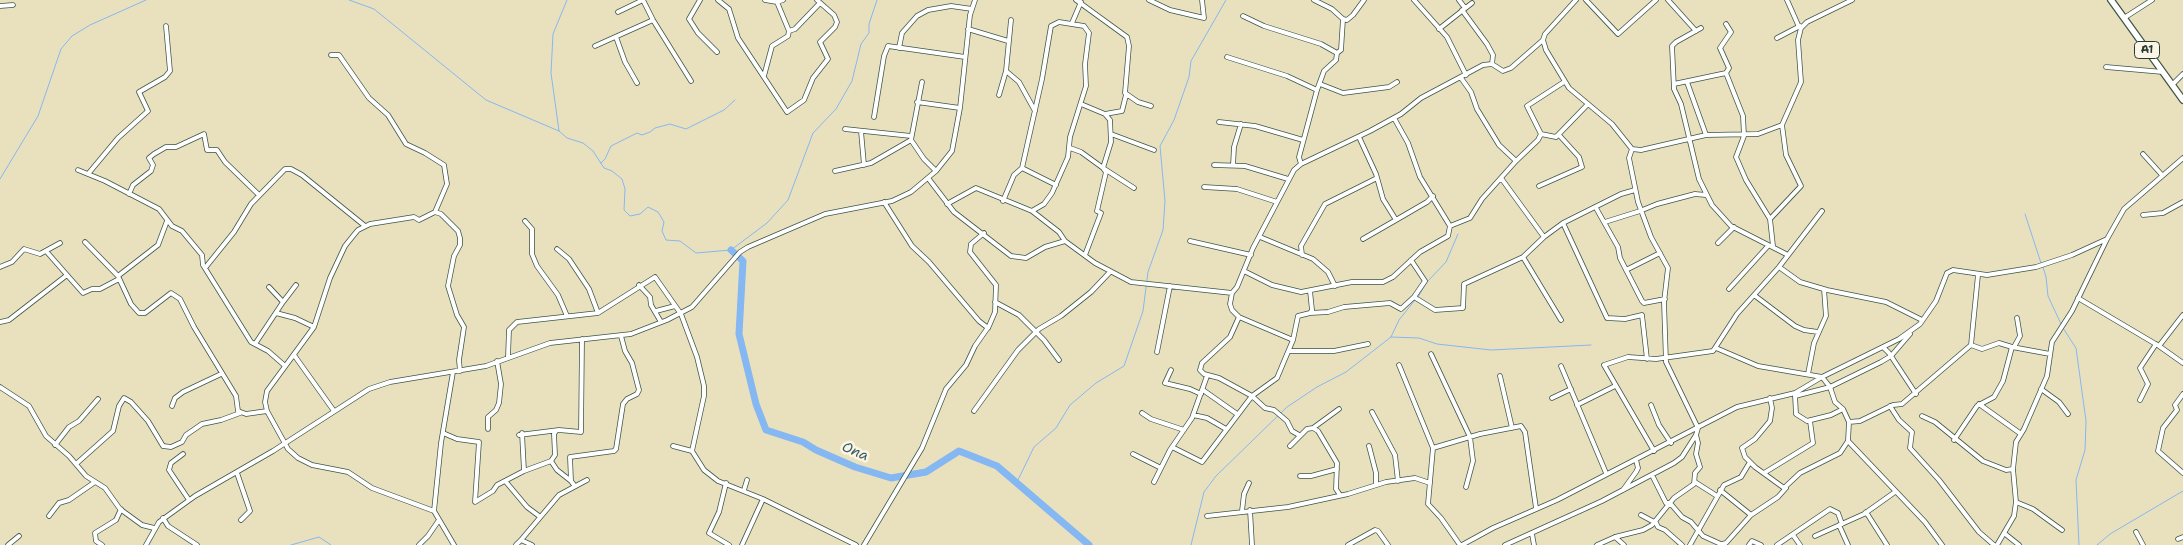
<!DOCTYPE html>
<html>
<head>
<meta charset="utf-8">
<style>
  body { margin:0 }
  canvas { display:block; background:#e9e1bd }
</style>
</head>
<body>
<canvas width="2183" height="545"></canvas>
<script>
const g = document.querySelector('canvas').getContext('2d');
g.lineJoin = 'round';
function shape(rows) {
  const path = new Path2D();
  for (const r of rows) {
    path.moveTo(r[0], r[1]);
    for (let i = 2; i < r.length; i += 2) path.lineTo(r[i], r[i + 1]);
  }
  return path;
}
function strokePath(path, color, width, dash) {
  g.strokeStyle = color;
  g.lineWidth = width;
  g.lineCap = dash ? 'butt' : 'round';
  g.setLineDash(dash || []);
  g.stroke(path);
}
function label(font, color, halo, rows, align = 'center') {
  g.font = font + ' "Shantell Sans",sans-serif';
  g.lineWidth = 5;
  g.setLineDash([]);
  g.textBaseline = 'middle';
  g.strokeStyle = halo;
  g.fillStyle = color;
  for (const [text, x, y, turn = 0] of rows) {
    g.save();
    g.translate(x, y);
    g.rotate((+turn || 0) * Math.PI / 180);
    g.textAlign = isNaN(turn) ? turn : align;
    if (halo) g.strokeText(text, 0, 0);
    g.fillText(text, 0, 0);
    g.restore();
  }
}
strokePath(shape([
  [349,0,374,9,486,100,559,131,567,138,583,143,593,151,604,168,612,171,622,179,625,189,624,210,630,216,640,214,648,207,658,212,664,222,662,231,666,240,680,241,696,253,731,250,767,223,788,200,813,133,836,109,852,81,861,44,869,33,869,24,877,0],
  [559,131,551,73,553,34,567,0],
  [601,163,605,159,611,146,637,133,642,135,650,132,655,128,670,124,686,129,724,110,735,100],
  [0,179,38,116,61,49,72,36,90,25,146,0],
  [2025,214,2041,263],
  [2043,267,2046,277,2048,296,2061,324],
  [1418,297,1427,282,1446,262,1458,234],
  [2063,328,2076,348,2086,421,2085,450,2076,480,2079,545],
  [1391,337,1419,338,1437,344,1491,350,1591,345],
  [1017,482,1034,447,1056,428,1070,405,1096,383,1124,366,1143,311,1148,272,1163,230,1165,201,1160,146,1174,120,1189,77,1191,61,1226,0],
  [291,545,319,537,331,545],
  [1191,545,1204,492,1216,476,1287,407,1317,387,1346,372,1391,337,1399,320,1415,300],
  [2097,545,2110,534,2183,491]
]), '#85b7f2', 1);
strokePath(shape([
  [731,250,743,261,739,334,756,404,766,430,803,442,816,450,855,467,891,478,926,472,959,451,997,466,1089,545]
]), '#85b7f2', 7);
const minor = shape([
  [643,0,653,20,691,81],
  [700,0,689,19,698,33,717,52],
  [718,0,729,9,738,38,787,112,804,100,813,78,828,59,820,42,835,27,837,22,834,15,817,0],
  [765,0,777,2,783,0],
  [1076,0,1127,37,1129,46,1125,93,1138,102,1151,106],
  [1149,0,1170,10,1204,18,1202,0],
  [1314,0,1332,9,1343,19,1341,50,1337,53],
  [1414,0,1447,37,1466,75],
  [1459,0,1465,8],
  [1576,0,1545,34,1543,40,1546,50,1569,88,1612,124,1632,149,1641,150,1706,135,1758,134,1782,125,1801,82,1798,40,1801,28,1807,22,1852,0],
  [1586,0,1618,34,1656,0],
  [1668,0,1696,31],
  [1787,0,1799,27],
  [0,6,13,5],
  [1462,10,1487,44,1493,55,1492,64],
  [618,12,643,0],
  [1243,16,1264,26,1321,44,1337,53,1336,60,1324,71,1317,90,1299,157,1301,164],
  [2124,18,2152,0],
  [1343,19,1347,20,1353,15,1364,0],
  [1072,23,1081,2],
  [1726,24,1731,32,1720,48,1729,68,1726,73,1743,116,1744,136,1736,157,1746,180,1770,219],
  [1701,28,1676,42,1672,46,1674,89,1681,104,1699,179,1712,205,1731,226,1788,255],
  [968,29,1008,41],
  [1439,29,1472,3],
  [789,31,795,29,820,3],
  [616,37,625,62,637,83],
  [1777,38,1800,26],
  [595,46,653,20],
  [899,48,902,33,917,16,928,10,951,6,972,9],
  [331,55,339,55,369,98,388,115,406,144,425,153,444,165,447,184,435,212,419,220,414,217,370,224,358,230,353,236,345,246,330,278,314,327,267,391,265,402,267,411,288,449,298,458,312,465,348,472,372,488,434,511,454,545],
  [1227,57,1287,76,1317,90],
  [2106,67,2163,72],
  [1006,71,1019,82,1035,111],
  [764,76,772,46,788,36,789,31,777,2],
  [1461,78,1471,92,1477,109,1499,145,1516,161],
  [922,82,911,140,924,159,936,171],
  [1687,82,1706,135],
  [1320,84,1343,93,1389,87,1397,82],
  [1674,84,1726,73],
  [2172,85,2183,74],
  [999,95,1006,71,1011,20],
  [917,102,960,108],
  [1081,104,1105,114,1110,120,1111,142,1103,168,1134,188],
  [1105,114,1122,111,1126,95],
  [874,117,884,56,888,46,965,57],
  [1219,122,1255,126,1303,140],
  [845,129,911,136],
  [861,131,864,165],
  [1111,134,1154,150],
  [1541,134,1556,137,1588,104],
  [1359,137,1376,174,1383,199,1396,220,1363,239],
  [1070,148,1081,152,1103,168,1106,172,1097,211,1101,213,1085,255],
  [2143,154,2162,175],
  [1214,165,1245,166,1288,179],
  [1233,165,1234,147,1241,124],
  [1022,168,1056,185],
  [78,170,105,181,159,209,172,226,182,231,202,255,203,265,251,342,268,351,284,365],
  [835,171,871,163,911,140],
  [88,174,118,138,148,111,139,92,165,77,170,71,166,26],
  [928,178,954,212,1011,256,1026,258,1045,247,1065,241],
  [1501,178,1544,237],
  [1539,186,1582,167,1579,157,1559,135],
  [1204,187,1237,189,1277,202],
  [129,194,133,185,151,171,153,165,149,158,154,154,166,147,176,147,204,134,207,150,217,150,225,162,259,195],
  [1003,201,1014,175,1022,168,1042,79,1051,26,1059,22,1084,26,1089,33,1085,64,1086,86,1070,137,1068,157,1052,193,1044,204,1032,211],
  [884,202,912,246,929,262,979,321,988,328],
  [947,204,976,188,1032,211,1059,232,1065,241,1095,263,1131,282,1232,293],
  [1596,208,1618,247,1620,258,1642,301,1644,303,1665,299],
  [435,212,441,214,458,231,460,238,460,245,454,256,448,286,457,315,464,327,459,360,460,371],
  [2143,215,2163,213,2183,202],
  [1396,220,1427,202,1433,196],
  [525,221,532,229,532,254,537,266,558,295,567,316],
  [1605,222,1640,211,1657,204,1695,194,1706,195],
  [1563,223,1607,318,1625,319,1642,315,1647,359],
  [1450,226,1470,218,1482,199,1516,161,1538,140,1541,134,1527,106,1564,82],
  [1260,237,1313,259,1328,272,1335,286],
  [1190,241,1251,255],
  [85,242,118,276,131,304,139,313,145,313,171,293,180,299,194,327,236,396,238,411,246,414,267,411],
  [1718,243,1734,227],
  [1773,246,1770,219,1801,186,1786,155,1782,125],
  [557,249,569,259,589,289,598,313],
  [1302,255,1301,246,1325,204,1377,178],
  [1523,257,1561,320],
  [0,267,12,262,24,249,40,254,60,243],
  [1779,267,1800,282,1827,290,1886,302,1922,320],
  [205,268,234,232,251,204,285,169,291,169,302,175,365,226],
  [1626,270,1660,253],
  [1244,271,1272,285,1301,292,1352,282,1383,282,1393,277,1420,252,1448,236,1450,226,1420,177,1408,143,1394,118],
  [67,275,83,293,92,289,100,289,119,279],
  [118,276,158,245,167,221],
  [639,285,650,297,651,305,661,322],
  [269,287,283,302,296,285],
  [1729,289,1768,246],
  [1754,295,1795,326,1804,330,1818,332],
  [1414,297,1435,310,1463,308,1464,284,1523,257,1544,237,1563,223,1621,194,1635,190],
  [2078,298,2159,346,2183,363],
  [995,302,1019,315,1044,340,1059,360],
  [656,311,675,306],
  [276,313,295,318,314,327],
  [1310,313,1328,312,1344,307,1390,303,1401,309,1414,297,1425,281,1411,260],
  [1239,317,1230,337,1202,363,1200,370,1204,374,1219,378,1252,396,1265,408,1274,410,1287,421,1292,431,1299,435],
  [0,322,9,320,67,275,46,251],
  [1293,340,1239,317,1232,310,1230,304,1232,293,1237,287,1253,248,1294,170,1301,164,1370,131,1401,114,1421,98,1483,65,1492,64,1503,71,1511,68,1543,40],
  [255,344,283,302],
  [2159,346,2183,315],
  [1883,347,1889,353,1916,394],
  [2012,347,2050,354],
  [2014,347,2020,336,2017,318],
  [1716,348,1758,366,1822,377,1830,387,1835,402,1843,409,1849,422,1848,441,1925,522,1942,545],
  [1289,351,1334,351,1368,344],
  [1157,352,1170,286],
  [1431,354,1470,437,1473,461,1466,487],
  [294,355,334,411],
  [508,357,509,330,517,322,598,313,655,277,681,314,697,357,704,386,704,396,692,451],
  [1399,365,1433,448,1428,504,1441,518,1460,545],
  [1561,366,1606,473],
  [1171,370,1165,383,1190,389,1201,394],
  [1808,374,1814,343,1826,316,1824,289],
  [1500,376,1512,428],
  [0,387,29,406,46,436,69,456,86,476,105,488,120,509,142,525,154,528],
  [2041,389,2059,402,2068,414],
  [1203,390,1237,414],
  [2183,394,2175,405,2177,410,2163,428,2158,451,2183,473],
  [1795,395,1796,414,1807,421,1831,415,1843,409],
  [1795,396,1830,387,1881,362,1891,356,1910,334],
  [1552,398,1571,389],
  [1770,398,1772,408,1770,421,1755,439,1742,448,1745,457,1755,467,1784,488,1800,473,1840,453,1848,441],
  [2140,400,2148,384,2140,368,2156,344],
  [1979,404,2021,434],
  [1577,405,1615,386],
  [1651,405,1659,425,1671,443],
  [172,406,175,398,183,392,221,374],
  [1890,406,1899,420,1912,432,1910,448,1939,480,1979,532,1994,545],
  [974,411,1018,350,1039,329,1061,316,1091,292,1110,272],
  [1372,412,1395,455,1398,481],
  [1142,413,1151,419,1184,430],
  [1193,415,1207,418,1226,429],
  [1922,416,1935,422,1983,461,2006,470,2013,469],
  [1849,422,1860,421,1893,405,1902,404,1971,345,1978,275],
  [1313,428,1339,409],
  [488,429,488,417,496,410,499,403,501,384,497,361],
  [443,433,457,439,479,442,475,502,493,491,497,485,524,471,522,433],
  [519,435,559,430,581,432,582,339],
  [1954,440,1977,406,1994,397,2003,381,2012,347,1999,343,1982,349,1971,345],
  [55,445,69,427,79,421,98,399],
  [673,446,692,451,704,470,718,481,763,499,856,545],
  [1290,446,1307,429,1313,428,1318,431,1337,463,1336,489,1340,495],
  [1369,446,1376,473,1376,485],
  [1172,447,1202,462,1252,396,1277,378,1293,340,1298,316,1310,313,1312,310,1310,291],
  [1433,448,1480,434,1521,426,1525,432,1536,508],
  [1654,451,1604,365,1628,357,1656,359,1713,351,1737,314,1779,267,1822,211],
  [183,454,171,463,169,470,189,500],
  [1133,454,1161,468],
  [551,461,557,470,571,481],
  [76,464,113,431,119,406,124,398,131,402,148,421,163,446,171,447,182,442,186,435,202,424,221,420,240,413],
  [524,471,551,461,555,455,554,434,556,431],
  [237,473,250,511,241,520],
  [1764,473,1813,443,1810,421],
  [1652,475,1666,503,1670,503,1682,517,1691,522,1703,536,1723,545],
  [1300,476,1311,476,1337,469],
  [506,482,527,507,539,516],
  [1154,482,1170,450,1192,418,1207,376],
  [1695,482,1717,496],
  [726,483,719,512,709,533,729,545],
  [574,485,571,481,570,457,614,451,616,449,623,404,627,399,637,394,639,390,632,363,625,351,621,336],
  [744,490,747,480],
  [1623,490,1636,472,1638,468,1636,460],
  [1720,490,1751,515,1778,497,1786,488],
  [2016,502,2033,509,2062,530],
  [1250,510,1252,545],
  [434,511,441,443,453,372],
  [1242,511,1244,494,1249,483],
  [1866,512,1887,545],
  [1641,515,1656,523,1658,527,1665,530,1682,545],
  [49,516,59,503,69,500,95,482],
  [1207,516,1288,507,1348,494,1386,482,1415,478,1430,483],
  [163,518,168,526,197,545],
  [1839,525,1848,545],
  [2136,532,2143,545],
  [2004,533,2019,545],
  [1532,534,1534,545],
  [1793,535,1800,545],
  [1815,536,1864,514,1895,492],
  [1615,537,1624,545],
  [2178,539,2183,537],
  [521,540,559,495,587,480],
  [1722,544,1726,543,1751,515],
  [8,545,19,536],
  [102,545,96,541,95,533,116,520,121,509],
  [146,545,159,522,195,496,273,451,369,389,390,382,486,366,550,343,631,334,667,320,692,307,740,252,748,247,825,214,892,201,911,192,936,171,952,151,960,108,970,15,975,0],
  [419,545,428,536,439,520],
  [516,545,521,540,532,545],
  [742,545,763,499],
  [864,545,922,448,946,389,966,365,975,346,989,326,995,312,996,285,970,252,971,244,984,233],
  [1348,545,1375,530,1378,531,1388,545],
  [1462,545,1493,528,1557,500,1737,407,1795,393,1822,377,1899,339,1920,324,1936,301,1947,273,1953,270,1987,275,2036,267,2072,255,2107,239],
  [1505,545,1602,501,1674,463,1682,457,1696,435,1698,428,1666,362,1664,302,1668,268,1651,237,1638,202,1629,158,1632,149],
  [1597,545,1615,537,1643,530,1652,525,1674,498,1694,484,1695,473,1700,467,1696,454,1698,443,1696,435],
  [1690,545,1724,485,1741,477,1750,462],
  [1749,545,1752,541,1761,545],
  [1777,545,1830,509,1838,513,1842,524],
  [1997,545,2014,516,2016,502,2013,469,2016,442,2024,429,2047,376,2052,342,2072,311,2107,239,2124,209,2183,158]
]);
const highway = shape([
  [2111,0,2183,100]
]);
strokePath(minor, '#3d5649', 5.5);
strokePath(highway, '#3d5649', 8);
strokePath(minor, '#fff', 4);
strokePath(highway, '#fff', 5.5);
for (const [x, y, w] of [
  [2147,50,25]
]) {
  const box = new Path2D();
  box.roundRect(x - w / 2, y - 8.5, w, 17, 4);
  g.fillStyle = '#fcf5e5';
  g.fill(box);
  strokePath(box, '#1f3d34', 1);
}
label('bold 11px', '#1f3d34', null, [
  ["A1",2147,50]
]);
label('italic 14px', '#385c64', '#fcf5e5', [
  ["Ona",855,452,23]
]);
</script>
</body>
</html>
